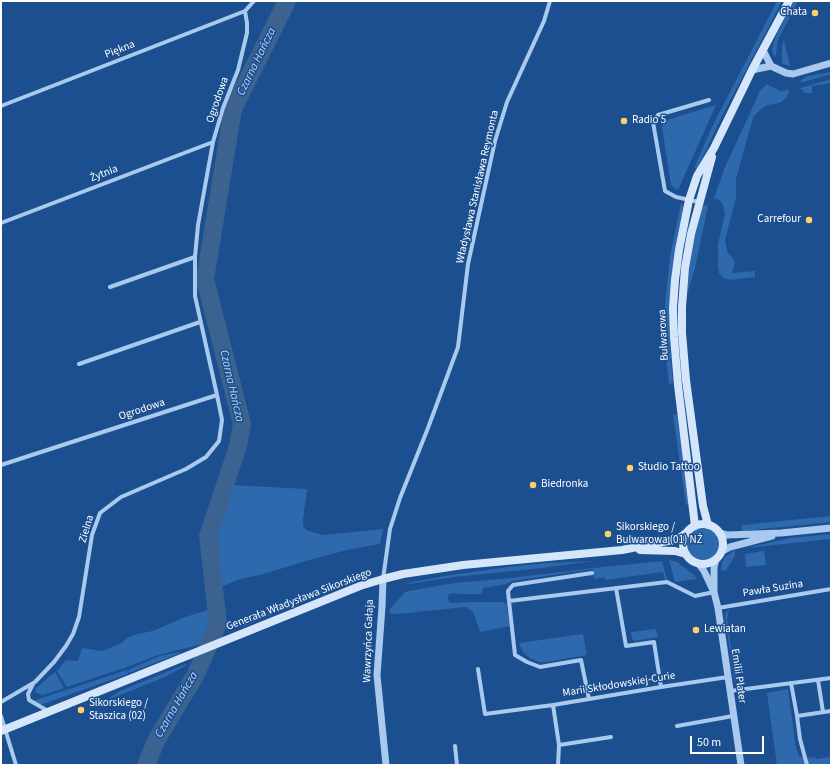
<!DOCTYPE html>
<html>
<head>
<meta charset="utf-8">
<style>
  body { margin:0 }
  #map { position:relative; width:832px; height:766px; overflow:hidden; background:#1b4f8f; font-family:"Source Sans 3",sans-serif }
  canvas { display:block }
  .frame { position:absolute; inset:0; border:2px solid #fff; pointer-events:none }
  .scale { position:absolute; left:690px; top:736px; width:74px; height:18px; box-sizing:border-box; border:2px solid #fff; border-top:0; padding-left:5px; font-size:12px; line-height:14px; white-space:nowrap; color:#fff; -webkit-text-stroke:3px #1b4f8f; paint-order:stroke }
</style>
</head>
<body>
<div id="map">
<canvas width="832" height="766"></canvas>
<div class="frame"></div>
<div class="scale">50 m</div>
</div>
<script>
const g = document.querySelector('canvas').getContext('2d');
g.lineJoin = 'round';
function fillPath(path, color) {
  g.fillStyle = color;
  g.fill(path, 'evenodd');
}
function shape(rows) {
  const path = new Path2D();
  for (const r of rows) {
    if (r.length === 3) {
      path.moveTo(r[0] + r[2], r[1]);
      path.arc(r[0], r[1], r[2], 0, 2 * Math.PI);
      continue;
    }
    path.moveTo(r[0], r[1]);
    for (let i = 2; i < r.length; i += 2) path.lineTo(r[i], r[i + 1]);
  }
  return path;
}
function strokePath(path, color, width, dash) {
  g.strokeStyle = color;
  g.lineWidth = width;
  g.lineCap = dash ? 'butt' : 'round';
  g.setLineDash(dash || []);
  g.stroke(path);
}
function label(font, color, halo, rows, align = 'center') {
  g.font = font + ' "Source Sans 3",sans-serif';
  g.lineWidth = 3;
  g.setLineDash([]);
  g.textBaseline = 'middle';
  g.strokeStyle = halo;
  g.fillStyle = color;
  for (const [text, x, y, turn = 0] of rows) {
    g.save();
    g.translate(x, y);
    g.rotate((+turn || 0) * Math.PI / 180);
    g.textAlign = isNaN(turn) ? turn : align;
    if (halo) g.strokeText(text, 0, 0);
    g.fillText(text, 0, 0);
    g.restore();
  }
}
fillPath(shape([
  [777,1,782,1,722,116,697,169,694,168,712,127],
  [794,1,798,1,778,40,776,54,774,57,772,49,775,38],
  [784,40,790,66,791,67,782,63,782,45],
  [831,72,831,74,800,83,801,80,808,76],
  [831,79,831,83,812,86,812,93,805,93,800,88],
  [767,84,780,91,789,90,789,92,786,98,780,103,768,105,762,108,754,116,752,121,736,179,736,198,725,240,727,251,735,262,732,273,755,271,755,277,731,280,723,278,719,273,718,267,718,244,725,213,722,203,719,200,714,198,725,167,746,122,760,91],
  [716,105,678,190,675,189,671,185,662,127,663,123,667,120],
  [681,203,684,207,670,302,670,347,673,382,669,385,665,345,665,304,670,257],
  [706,205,708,206,695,268,686,298,692,247,701,207],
  [677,414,690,504,686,505,673,415],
  [231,485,307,489,303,520,303,526,306,530,323,535,383,529,380,544,347,550,313,559,263,574,237,580,221,587,214,561,212,541,225,504],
  [831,516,831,522,742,531,742,525],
  [703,544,20],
  [831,534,831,539,746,548,790,538],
  [735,550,735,556,727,569,726,567,727,570,721,571,722,563,725,557],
  [764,551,766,565,746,567,745,554],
  [669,560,677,562,694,575,697,579,675,582],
  [593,561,542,568,454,577,409,584,407,583,445,576,508,567,547,563],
  [662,561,667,579,665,580,663,572,605,580,605,577,594,579,593,569,513,581,506,584,483,588,482,593,480,594,460,594,452,593,448,595,448,598,449,602,452,603,473,602,503,602,506,604,510,626,480,632,474,614,471,610,465,607,397,614,389,613,390,609,397,601,405,592,409,591,454,583,511,578,594,568],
  [350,577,351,580,238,629,248,623,277,611],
  [211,609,213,617,209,635,207,638,198,645,158,655,127,667,67,687,57,671,66,660,78,661,82,648,102,651,120,644,127,638,137,634,153,631,185,617],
  [729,610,727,619,736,683,734,680,725,617,725,614],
  [656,629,658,637,634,641,632,638,631,632],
  [583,634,587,655,546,662,539,662,530,658,523,652,519,643],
  [179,652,181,653,129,673,128,670,160,656],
  [186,664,187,665,165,677,110,699,109,698,120,691],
  [127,670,128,674,43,704,37,704,33,701],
  [55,672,64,688,43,695,36,693,35,689],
  [788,689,796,748,799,756,808,758,815,757,816,759,830,757,831,762,827,765,777,765,767,693]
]), '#2e69ad');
strokePath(shape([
  [146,765,157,739,196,674,218,624,208,536,238,446,242,424,205,279,233,109,287,1]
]), '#3c6290', 18);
strokePath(shape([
  [1,106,222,20,245,11,254,1],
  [699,202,676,197,665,191,653,122,658,115,709,100],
  [1,223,213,142],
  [110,287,195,257],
  [79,364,200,322],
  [1,465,217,395,195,296,195,257,198,225,213,142,223,108,238,70,247,33,247,23,245,11],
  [383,579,390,529,400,498,428,428,458,347,468,264,495,141,507,102,544,21,550,1],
  [616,588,626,646,654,642,661,687],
  [509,601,508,591,513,585,592,573],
  [718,608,831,589],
  [478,669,485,714,553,705],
  [818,680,823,712],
  [791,683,797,716],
  [33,684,28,694,29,700,48,711],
  [730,691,831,678],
  [589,699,581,660,540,667,527,662,515,655,509,601,667,582,695,596,714,592],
  [1,702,35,682,54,662,66,646,73,634,79,617,92,535,100,513,121,497,186,469,206,457,219,441,222,420,217,395],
  [1,716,16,765],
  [677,726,733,716],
  [559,745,611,737],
  [455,746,457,765],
  [558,765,559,745,553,705,661,687,728,677],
  [807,765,800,739,797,716,831,711]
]), '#a9c9ee', 4);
strokePath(shape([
  [763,50,771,66,786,73,793,74,831,63],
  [752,70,771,66],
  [719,533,727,535,781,533,831,528],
  [721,552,730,547,772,536],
  [716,559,714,567,714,592,718,608,741,765],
  [698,563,704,571,713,590],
  [383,579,382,607,377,675,386,765]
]), '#a9c9ee', 7);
strokePath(shape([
  [703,544,20],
  [708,525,703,506,686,380,682,333,682,307,685,268,691,234,712,157],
  [695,526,678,385,674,337,673,308,675,280,679,250,689,200,697,176,714,148,752,70,789,1],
  [640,550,675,551,686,554],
  [1,731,360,586,383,579,403,574,463,565,622,550,678,539,686,533]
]), '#d6e6fa', 8);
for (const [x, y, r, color] of [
  [815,13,4,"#ffd166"],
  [624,121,4,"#ffd166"],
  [809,220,4,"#ffd166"],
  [630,468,4,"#ffd166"],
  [533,485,4,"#ffd166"],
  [608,534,4,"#ffd166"],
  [696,630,4,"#ffd166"],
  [81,710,4,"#ffd166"]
]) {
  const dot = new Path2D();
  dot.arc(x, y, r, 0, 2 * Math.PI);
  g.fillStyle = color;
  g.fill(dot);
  strokePath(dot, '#1b4f8f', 1.5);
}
label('11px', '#fff', '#1b4f8f', [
  ["Chata",807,13,"right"],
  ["Radio 5",632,121],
  ["Carrefour",801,220,"right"],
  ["Studio Tattoo",638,468],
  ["Biedronka",541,485],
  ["Sikorskiego /",616,528],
  ["Bulwarowa (01) NŻ",616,541],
  ["Lewiatan",704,630],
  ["Sikorskiego /",89,704],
  ["Staszica (02)",89,717]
], 'left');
label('11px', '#fff', '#1b4f8f', [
  ["Piękna",120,50,-21],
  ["Ogrodowa",218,100,-71],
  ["Żytnia",104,174,-21],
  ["Władysława Stanisława Reymonta",478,187,-77],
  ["Bulwarowa",664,335,-93],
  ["Ogrodowa",142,410,-18],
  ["Zielna",87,529,-73],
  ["Pawła Suzina",773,589,-9],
  ["Generała Władysława Sikorskiego",299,600,-21],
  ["Wawrzyńca Gałaja",369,641,-88],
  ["Emilii Plater",738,676,82],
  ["Marii Skłodowskiej-Curie",619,685,-9]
]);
label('italic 12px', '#b5d3f5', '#1b4f8f', [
  ["Czarna Hańcza",257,62,-64],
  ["Czarna Hańcza",231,386,77],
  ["Czarna Hańcza",177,705,-60]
]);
</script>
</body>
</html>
